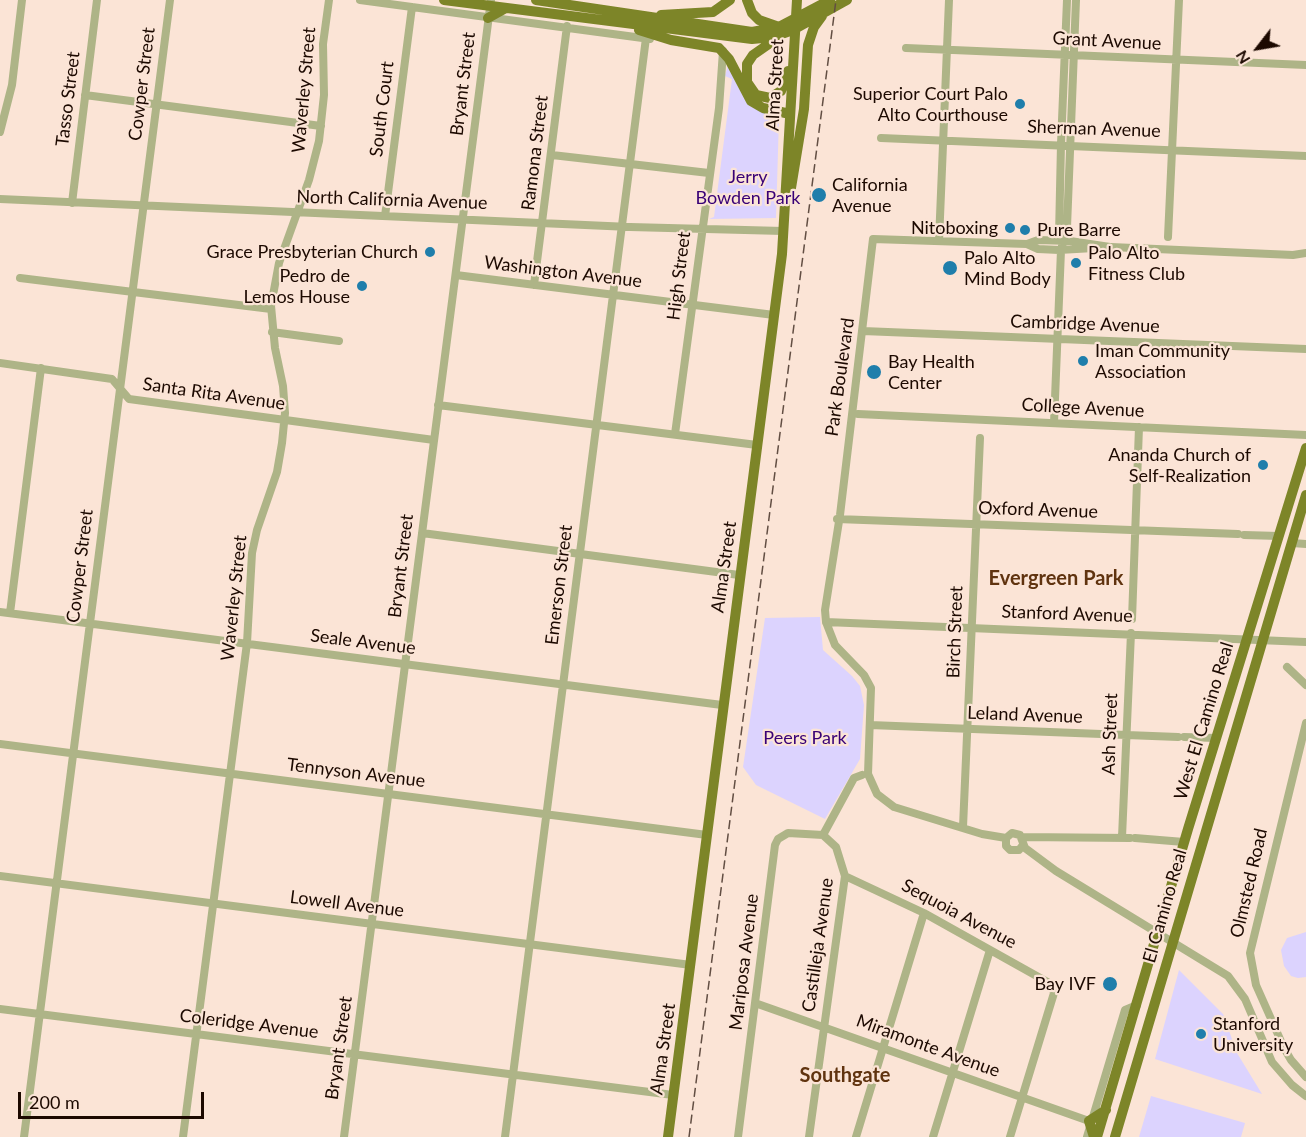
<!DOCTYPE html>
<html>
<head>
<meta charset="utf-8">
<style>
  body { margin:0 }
  #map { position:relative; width:1306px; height:1137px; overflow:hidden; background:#fbe4d6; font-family:Lato,sans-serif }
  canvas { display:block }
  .north { position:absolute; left:1228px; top:18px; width:60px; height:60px; -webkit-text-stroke:4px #fbe4d6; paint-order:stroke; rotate:239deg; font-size:16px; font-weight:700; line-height:24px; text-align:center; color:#1c0900 }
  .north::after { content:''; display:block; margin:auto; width:21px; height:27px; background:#1c0900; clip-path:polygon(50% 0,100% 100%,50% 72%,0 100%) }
  .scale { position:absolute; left:18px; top:1092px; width:186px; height:27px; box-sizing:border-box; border:3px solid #1c0900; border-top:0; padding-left:8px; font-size:18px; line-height:21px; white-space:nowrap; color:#1c0900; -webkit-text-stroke:4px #fbe4d6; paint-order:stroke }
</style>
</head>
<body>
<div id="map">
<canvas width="1306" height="1137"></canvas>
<div class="north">N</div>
<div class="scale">200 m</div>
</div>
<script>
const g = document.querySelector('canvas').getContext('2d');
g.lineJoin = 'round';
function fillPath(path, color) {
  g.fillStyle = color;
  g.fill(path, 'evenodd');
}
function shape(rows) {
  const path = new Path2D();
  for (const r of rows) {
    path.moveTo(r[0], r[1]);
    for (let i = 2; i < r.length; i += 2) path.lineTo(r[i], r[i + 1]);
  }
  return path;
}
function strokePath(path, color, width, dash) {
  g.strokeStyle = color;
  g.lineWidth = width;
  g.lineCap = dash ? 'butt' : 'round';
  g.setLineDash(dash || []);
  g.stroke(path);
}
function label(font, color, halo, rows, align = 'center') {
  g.font = font + ' Lato,sans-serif';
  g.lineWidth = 4.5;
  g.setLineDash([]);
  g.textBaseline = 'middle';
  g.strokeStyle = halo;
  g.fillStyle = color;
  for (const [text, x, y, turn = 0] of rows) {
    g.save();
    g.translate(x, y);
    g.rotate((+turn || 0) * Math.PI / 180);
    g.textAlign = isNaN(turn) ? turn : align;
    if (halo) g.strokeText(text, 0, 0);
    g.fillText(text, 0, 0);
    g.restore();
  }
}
fillPath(shape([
  [728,65,742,92,779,118,776,218,709,219,714,217,732,79,725,76],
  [820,617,823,650,852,676,860,686,864,705,860,759,825,819,756,785,743,767,765,618],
  [1306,932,1306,977,1298,978,1291,976,1284,966,1281,950,1287,938],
  [1179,970,1223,1014,1237,1053,1262,1094,1155,1059],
  [1151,1096,1245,1123,1241,1137,1139,1137]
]), '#dcd3fe');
strokePath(shape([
  [360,0,650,39],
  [906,48,1306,65],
  [85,95,321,126],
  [0,132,12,85,22,0],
  [881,138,1306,156],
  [552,155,709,173],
  [0,199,630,227,783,231],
  [72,203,97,0],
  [385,216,412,7],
  [1168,237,1179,0],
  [939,241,949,0],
  [1062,241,1059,235,1061,144,1067,0],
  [1027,244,1038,240,1070,241,1110,247],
  [456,275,774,315],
  [20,278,271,309],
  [534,285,567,26],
  [863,331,1306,349],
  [272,332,339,341],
  [0,363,112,379,129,399,434,440],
  [438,405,757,445],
  [858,414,1306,435],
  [1054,423,1061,250,1067,227,1076,0],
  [675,434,719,108,723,51],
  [837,519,1238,534],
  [422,533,739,575],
  [1244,535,1279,536],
  [1292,543,1306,544],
  [0,612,722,705],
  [10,613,41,368],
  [1132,619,1139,427],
  [826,622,1306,642],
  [1287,667,1306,685],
  [1306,723,1250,953,1256,985,1284,1048,1291,1060,1306,1077],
  [870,725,1178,737],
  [1184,737,1216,738],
  [0,744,707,835],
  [963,827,980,438],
  [1022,837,1130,838],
  [1122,837,1131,633],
  [1006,838,982,834,894,807,877,794,868,774,871,688,864,675,835,645,826,622,825,610,840,515,873,239,1027,244,1038,249,1059,250,1111,247,1293,255,1306,253],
  [1135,838,1184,842],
  [1023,845,1019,850,1010,850,1006,846,1006,838,1012,833,1020,835,1025,848,1056,871,1228,976,1245,999,1272,1062,1292,1085,1306,1096],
  [0,876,691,965],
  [845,876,924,913,1051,984,1054,993,1010,1137],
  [755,1003,1089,1121],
  [0,1009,673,1095],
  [24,1137,170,0],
  [183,1137,247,643,252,553,257,530,277,472,282,443,285,413,283,386,275,348,271,306,279,263,309,180,319,141,324,95,323,44,329,0],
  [344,1137,491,0],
  [505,1137,646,38],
  [738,1137,775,845,778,839,788,833,823,835],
  [809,1137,845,876,836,847,823,835,854,778,862,775],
  [856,1137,924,913],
  [933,1137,990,950],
  [1087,1137,1125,1010,1137,1005]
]), '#aeb487', 8);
strokePath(shape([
  [444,0,752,39,773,37,793,30,847,0],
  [536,0,752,32,779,27,830,0],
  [747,0,752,13,759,20,779,27],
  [661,15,713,12,730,0],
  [488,18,506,8],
  [639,30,671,40,719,48,729,59,751,101,763,108,790,114],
  [776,39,753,55,747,64,747,82,756,95,770,98,781,91,788,71],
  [791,188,804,109,808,45,814,27,822,16],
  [668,1137,782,254,797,0],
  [1094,1137,1089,1121,1106,1110],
  [1097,1137,1188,829,1306,448],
  [1115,1137,1306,495]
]), '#7d8528', 10);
strokePath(shape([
  [689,1137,836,0]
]), '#624e43', 1.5, [9, 4.5]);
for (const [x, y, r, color] of [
  [1020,104,6,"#1f7eab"],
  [819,195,8,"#1f7eab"],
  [1010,228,6,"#1f7eab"],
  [1025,230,6,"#1f7eab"],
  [430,252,6,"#1f7eab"],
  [1076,263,6,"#1f7eab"],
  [950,268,8,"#1f7eab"],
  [362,286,6,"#1f7eab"],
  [1083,361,6,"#1f7eab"],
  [874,372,8,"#1f7eab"],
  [1263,465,6,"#1f7eab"],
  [1110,984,8,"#1f7eab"],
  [1201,1034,6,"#1f7eab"]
]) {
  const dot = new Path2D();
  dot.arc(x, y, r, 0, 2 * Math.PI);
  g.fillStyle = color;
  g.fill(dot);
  strokePath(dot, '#fbe4d6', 2);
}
label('18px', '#1c0900', '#fbe4d6', [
  ["Grant Avenue",1107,41,3],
  ["Cowper Street",142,84,-83],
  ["Bryant Street",463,84,-83],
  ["Alma Street",775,85,-87],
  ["Waverley Street",304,90,-85],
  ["Tasso Street",68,99,-83],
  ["South Court",382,109,-83],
  ["Sherman Avenue",1094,129,2],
  ["Ramona Street",535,153,-83],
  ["North California Avenue",392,200,2],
  ["Washington Avenue",563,272,7],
  ["High Street",679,276,-83],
  ["Cambridge Avenue",1085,324,2],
  ["Park Boulevard",840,377,-82],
  ["Santa Rita Avenue",214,394,8],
  ["College Avenue",1083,408,3],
  ["Oxford Avenue",1038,510,2],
  ["Cowper Street",80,566,-83],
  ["Bryant Street",401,566,-83],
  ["Alma Street",724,567,-82],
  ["Emerson Street",559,585,-83],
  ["Waverley Street",234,598,-84],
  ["Stanford Avenue",1067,614,2],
  ["Birch Street",955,632,-88],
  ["Seale Avenue",363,642,7],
  ["Leland Avenue",1025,715,2],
  ["West El Camino Real",1204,721,-73],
  ["Ash Street",1110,734,-88],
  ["Tennyson Avenue",356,773,7],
  ["Olmsted Road",1249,883,-77],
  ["Lowell Avenue",347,904,7],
  ["El Camino Real",1165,906,-74],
  ["Sequoia Avenue",959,914,28],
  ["Castilleja Avenue",818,945,-82],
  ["Mariposa Avenue",744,962,-83],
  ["Coleridge Avenue",249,1024,7],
  ["Miramonte Avenue",928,1046,20],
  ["Bryant Street",339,1048,-82],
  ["Alma Street",663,1049,-82]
]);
label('18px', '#1c0900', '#fbe4d6', [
  ["Superior Court Palo",1008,94,"right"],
  ["Alto Courthouse",1008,115,"right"],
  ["California",832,185],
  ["Avenue",832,206],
  ["Nitoboxing",998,228,"right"],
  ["Pure Barre",1037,230],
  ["Grace Presbyterian Church",418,252,"right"],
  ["Palo Alto",1088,253],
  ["Fitness Club",1088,274],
  ["Palo Alto",964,258],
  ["Mind Body",964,279],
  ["Pedro de",350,276,"right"],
  ["Lemos House",350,297,"right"],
  ["Iman Community",1095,351],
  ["Association",1095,372],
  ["Bay Health",888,362],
  ["Center",888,383],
  ["Ananda Church of",1251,455,"right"],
  ["Self-Realization",1251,476,"right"],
  ["Bay IVF",1096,984,"right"],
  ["Stanford",1213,1024],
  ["University",1213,1045]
], 'left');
label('18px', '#380076', '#fbe4d6', [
  ["Jerry",748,177],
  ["Bowden Park",748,198],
  ["Peers Park",805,738]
]);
label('bold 20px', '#60330f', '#fbe4d6', [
  ["Evergreen Park",1056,579],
  ["Southgate",845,1076]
]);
</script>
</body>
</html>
